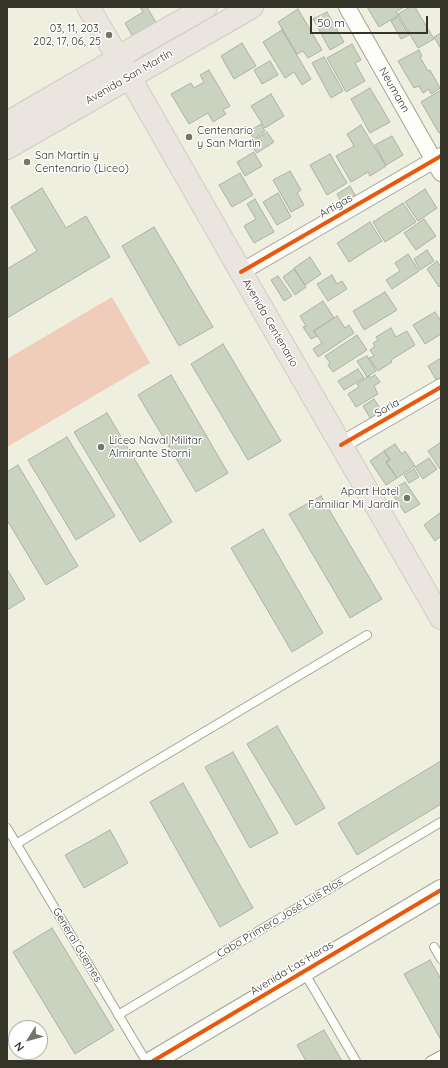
<!DOCTYPE html>
<html>
<head>
<meta charset="utf-8">
<style>
  body { margin:0 }
  #map { position:relative; width:448px; height:1068px; overflow:hidden; background:#efefdf; font-family:Quicksand,sans-serif }
  canvas { display:block }
  .frame { position:absolute; inset:0; border:8px solid #343429; pointer-events:none }
  .north { position:absolute; left:8px; top:1020px; width:40px; height:40px; box-sizing:border-box; background:#fff; border:1px solid #aeaea9; border-radius:50%; rotate:233deg; font-size:11px; font-weight:700; line-height:16px; text-align:center; color:#343429 }
  .north::after { content:''; display:block; margin:auto; width:14px; height:18px; background:#757569; clip-path:polygon(50% 0,100% 100%,50% 72%,0 100%) }
  .scale { position:absolute; left:310px; top:16px; width:118px; height:18px; box-sizing:border-box; border:2px solid #343429; border-top:0; padding-left:5px; font-size:12px; line-height:14px; white-space:nowrap; color:#343429; -webkit-text-stroke:3px #fff; paint-order:stroke }
</style>
</head>
<body>
<div id="map">
<canvas width="448" height="1068"></canvas>
<div class="frame"></div>
<div class="north">N</div>
<div class="scale">50 m</div>
</div>
<script>
const g = document.querySelector('canvas').getContext('2d');
g.lineJoin = 'round';
function fillPath(path, color) {
  g.fillStyle = color;
  g.fill(path, 'evenodd');
}
function shape(rows) {
  const path = new Path2D();
  for (const r of rows) {
    path.moveTo(r[0], r[1]);
    for (let i = 2; i < r.length; i += 2) path.lineTo(r[i], r[i + 1]);
  }
  return path;
}
function strokePath(path, color, width, dash) {
  g.strokeStyle = color;
  g.lineWidth = width;
  g.lineCap = dash ? 'butt' : 'round';
  g.setLineDash(dash || []);
  g.stroke(path);
}
function label(font, color, halo, rows, align = 'center') {
  g.font = font + ' Quicksand,sans-serif';
  g.lineWidth = 3;
  g.setLineDash([]);
  g.textBaseline = 'middle';
  g.strokeStyle = halo;
  g.fillStyle = color;
  for (const [text, x, y, turn = 0] of rows) {
    g.save();
    g.translate(x, y);
    g.rotate((+turn || 0) * Math.PI / 180);
    g.textAlign = isNaN(turn) ? turn : align;
    if (halo) g.strokeText(text, 0, 0);
    g.fillText(text, 0, 0);
    g.restore();
  }
}
fillPath(shape([
  [112,297,150,363,7,447,7,359]
]), '#f0cdba');
const building = shape([
  [140,7,147,7,158,26,134,39,125,23,143,12,140,7],
  [367,7,404,7,396,12,399,15,379,27,367,7],
  [410,7,415,7,434,39,418,48,398,14,410,7],
  [298,9,322,50,308,58,303,51,297,54,278,22,298,9],
  [327,12,344,42,330,50,313,19,327,12],
  [398,17,409,35,401,39,391,21,398,17],
  [282,30,311,79,302,85,294,72,285,78,263,42,282,30],
  [441,33,441,49,434,37,441,33],
  [242,43,256,66,234,79,221,56,242,43],
  [352,44,361,60,355,63,365,81,346,92,327,58,352,44],
  [419,50,422,56,420,57,428,71,430,70,440,88,431,94,429,89,423,93,419,86,414,88,398,61,419,50],
  [324,57,343,91,331,98,312,63,324,57],
  [270,61,278,75,262,84,254,70,270,61],
  [209,70,230,106,223,110,226,114,213,122,208,113,189,124,171,94,191,83,194,88,204,82,200,75,209,70],
  [370,88,390,122,370,133,351,99,370,88],
  [441,90,441,131,439,133,421,102,441,90],
  [271,94,284,116,265,128,251,106,271,94],
  [261,124,265,131,254,139,249,131,261,124],
  [361,125,386,166,370,176,368,172,351,182,336,156,354,146,347,134,361,125],
  [267,132,274,142,257,153,250,143,267,132],
  [392,136,403,155,386,165,375,145,392,136],
  [254,152,262,166,245,176,237,162,254,152],
  [330,154,347,183,327,195,310,165,330,154],
  [290,171,301,190,297,193,304,205,291,212,273,180,290,171],
  [240,173,253,195,232,207,219,185,240,173],
  [350,186,356,197,343,205,337,194,350,186],
  [42,188,66,228,86,216,110,257,7,318,7,269,37,251,11,207,42,188],
  [425,189,437,208,418,221,405,202,425,189],
  [278,193,291,217,277,225,263,202,278,193],
  [255,199,274,232,254,243,244,226,256,219,247,204,255,199],
  [403,203,416,222,385,242,373,222,403,203],
  [424,219,436,236,416,250,404,233,424,219],
  [370,222,382,241,349,262,337,243,370,222],
  [154,227,213,327,179,346,122,246,154,227],
  [427,250,434,261,420,270,414,259,427,250],
  [408,254,419,271,392,289,386,280,400,271,395,263,408,254],
  [310,257,321,274,305,285,294,268,310,257],
  [437,261,441,267,441,285,439,287,427,269,437,261],
  [294,269,306,287,295,295,283,277,294,269],
  [332,275,337,284,342,281,347,289,328,301,317,284,332,275],
  [278,276,292,296,284,301,271,280,278,276],
  [385,292,397,310,364,330,353,311,385,292],
  [323,301,334,318,313,331,317,336,311,339,303,327,306,326,300,316,323,301],
  [435,312,441,321,441,334,425,344,413,325,435,312],
  [337,316,345,328,349,325,354,333,318,357,313,349,322,343,314,331,337,316],
  [391,328,396,337,407,331,415,345,391,360,392,362,378,371,369,358,374,356,370,350,375,346,373,343,378,340,376,337,391,328],
  [357,335,367,350,333,372,328,365,330,363,325,356,357,335],
  [223,344,281,441,248,460,191,364,223,344],
  [367,356,376,371,367,377,357,361,367,356],
  [441,358,441,382,438,383,428,366,441,358],
  [358,369,364,378,344,390,338,381,358,369],
  [171,375,228,473,196,492,138,395,171,375],
  [375,375,380,382,374,386,378,394,356,407,348,394,359,387,357,384,369,376,370,378,375,375],
  [374,399,385,416,373,423,363,406,374,399],
  [107,413,172,522,140,542,74,432,107,413],
  [67,437,115,516,76,540,28,460,67,437],
  [441,442,441,468,440,469,428,451,441,442],
  [395,444,402,454,405,451,415,466,397,478,386,462,390,460,384,451,395,444],
  [384,451,390,460,386,462,397,478,386,485,370,461,384,451],
  [429,458,437,469,423,479,415,467,429,458],
  [18,465,78,566,46,585,7,520,7,472,18,465],
  [414,469,419,477,409,483,404,475,414,469],
  [405,482,420,504,405,513,390,491,405,482],
  [321,496,382,599,350,618,289,514,321,496],
  [441,512,441,536,435,541,424,525,441,512],
  [263,529,323,633,292,652,231,548,263,529],
  [7,569,25,599,7,610,7,569],
  [277,726,325,808,296,825,247,744,277,726],
  [233,752,278,833,250,848,205,767,233,752],
  [441,761,441,804,357,855,338,823,441,761],
  [183,783,253,908,220,927,150,802,183,783],
  [110,830,128,863,84,888,65,855,110,830],
  [52,928,114,1030,75,1054,13,952,52,928],
  [430,960,441,979,441,1040,404,974,430,960],
  [324,1030,342,1061,306,1061,297,1045,324,1030]
]);
fillPath(building, '#cad2c0');
strokePath(building, '#aeb1a5', 1);
const service = shape([
  [7,828,146,1061],
  [16,844,367,635],
  [434,947,441,959],
  [304,972,356,1061],
  [118,1015,441,822],
  [430,1061,441,1055]
]);
const minor = shape([
  [347,7,441,173],
  [241,272,441,156],
  [341,445,441,387]
]);
const tertiary = shape([
  [153,1061,441,890]
]);
const primary = shape([
  [88,7,122,64,241,272,441,618],
  [7,123,119,58,132,49,206,7],
  [7,148,252,7]
]);
strokePath(service, '#a4a397', 10);
strokePath(minor, '#a4a397', 18);
strokePath(tertiary, '#a4a397', 22);
strokePath(primary, '#cdcdc5', 24);
strokePath(service, '#fdfdfa', 8);
strokePath(minor, '#fdfdfa', 16);
strokePath(tertiary, '#fdfdfa', 20);
strokePath(primary, '#eae6df', 22);
strokePath(shape([
  [241,272,441,156],
  [341,445,441,387],
  [153,1061,441,890]
]), '#e8590c', 4);
for (const [x, y, r, color] of [
  [109,35,4,"#757569"],
  [189,137,4,"#757569"],
  [27,162,4,"#757569"],
  [101,447,4,"#757569"],
  [407,498,4,"#757569"]
]) {
  const dot = new Path2D();
  dot.arc(x, y, r, 0, 2 * Math.PI);
  g.fillStyle = color;
  g.fill(dot);
  strokePath(dot, '#fff', 1.5);
}
label('11px', '#343429', '#fff', [
  ["03, 11, 203,",101,29,"right"],
  ["202, 17, 06, 25",101,42,"right"],
  ["Centenario",197,131],
  ["y San Martìn",197,144],
  ["San Martín y",35,156],
  ["Centenario (Liceo)",35,169],
  ["Liceo Naval Militar",109,441],
  ["Almirante Storni",109,454],
  ["Apart Hotel",399,492,"right"],
  ["Familiar Mi Jardín",399,505,"right"]
], 'left');
label('11px', '#343429', '#fff', [
  ["Avenida San Martín",129,77,-30],
  ["Neumann",394,90,60],
  ["Artigas",336,206,-30],
  ["Avenida Centenario",270,323,60],
  ["Soria",387,408,-30],
  ["Cabo Primero José Luis Ríos",280,918,-31],
  ["General Güemes",77,945,59],
  ["Avenida Las Heras",292,968,-31]
]);
</script>
</body>
</html>
